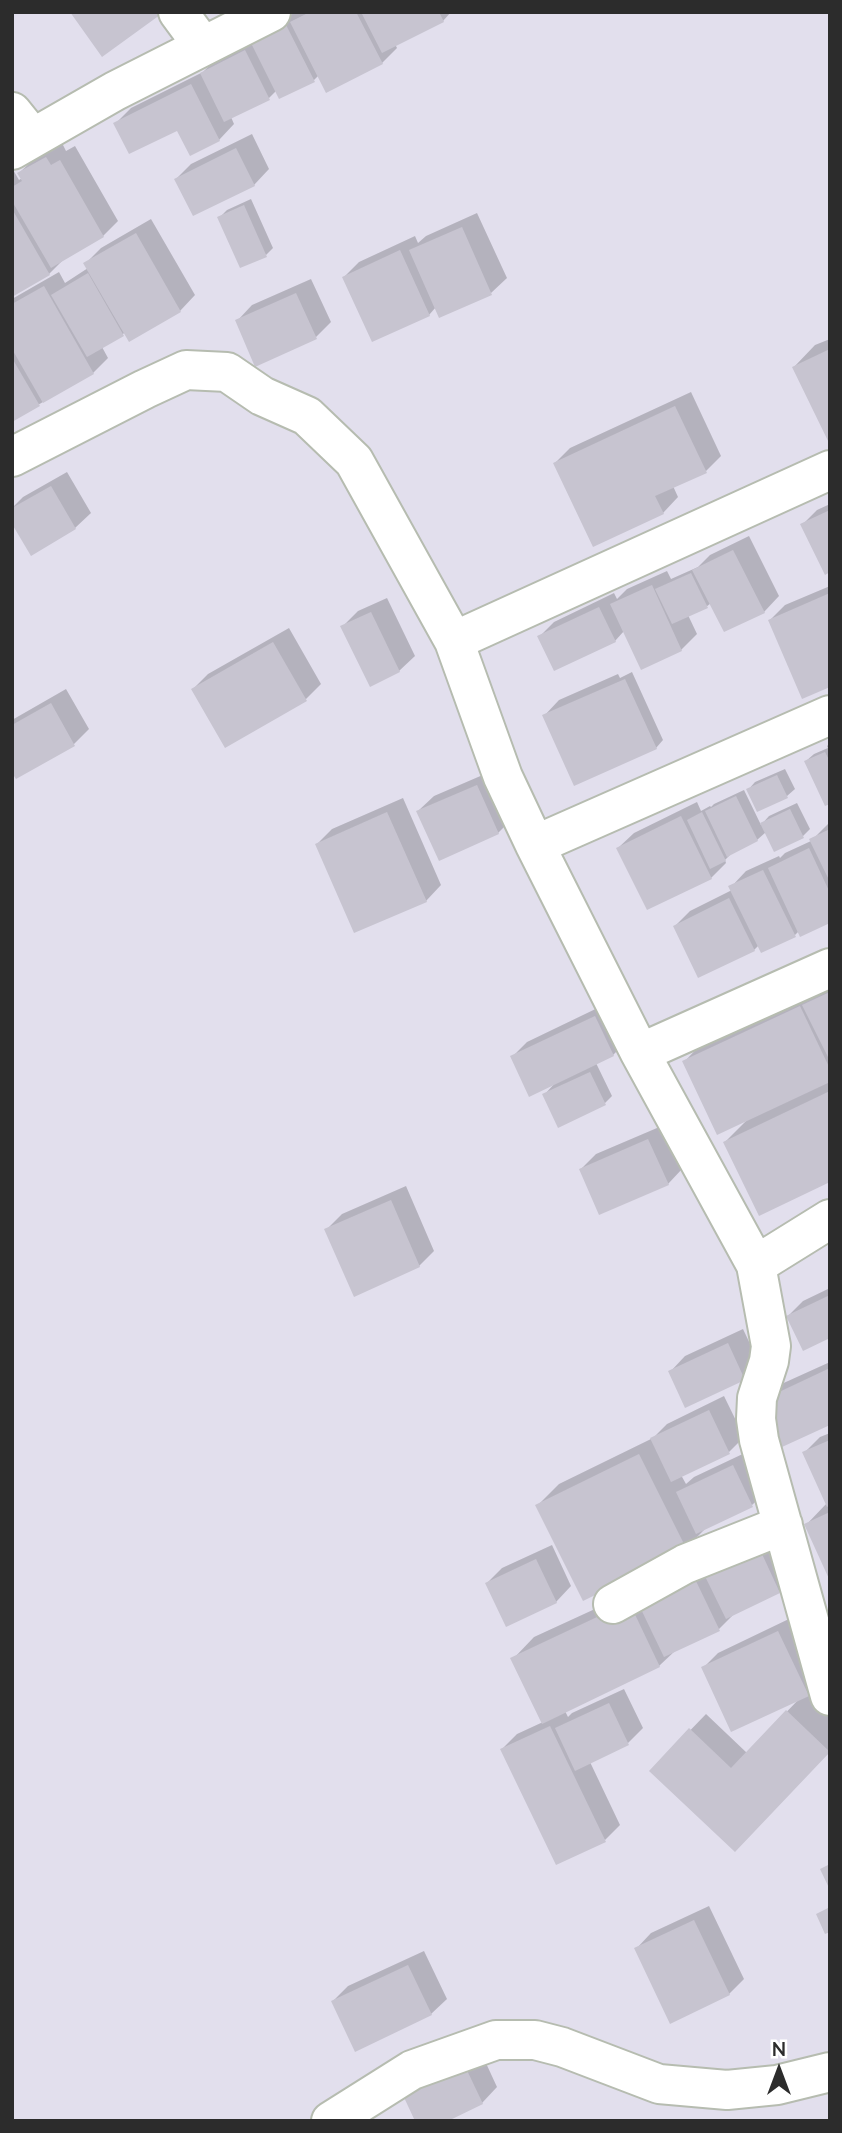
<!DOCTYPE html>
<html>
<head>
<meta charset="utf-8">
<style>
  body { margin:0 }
  #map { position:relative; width:842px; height:2133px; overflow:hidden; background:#e2dfed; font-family:Mulish,sans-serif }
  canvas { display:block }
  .frame { position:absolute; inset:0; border:14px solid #2c2c2c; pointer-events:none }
  .north { position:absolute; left:744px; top:2035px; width:70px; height:70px; -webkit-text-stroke:5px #fff; paint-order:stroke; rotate:0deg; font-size:19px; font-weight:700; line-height:28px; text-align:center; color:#2c2c2c }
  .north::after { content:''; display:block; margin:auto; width:24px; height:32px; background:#2c2c2c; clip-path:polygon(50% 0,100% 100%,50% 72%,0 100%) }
</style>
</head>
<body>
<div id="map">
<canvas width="842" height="2133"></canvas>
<div class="frame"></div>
<div class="north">N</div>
</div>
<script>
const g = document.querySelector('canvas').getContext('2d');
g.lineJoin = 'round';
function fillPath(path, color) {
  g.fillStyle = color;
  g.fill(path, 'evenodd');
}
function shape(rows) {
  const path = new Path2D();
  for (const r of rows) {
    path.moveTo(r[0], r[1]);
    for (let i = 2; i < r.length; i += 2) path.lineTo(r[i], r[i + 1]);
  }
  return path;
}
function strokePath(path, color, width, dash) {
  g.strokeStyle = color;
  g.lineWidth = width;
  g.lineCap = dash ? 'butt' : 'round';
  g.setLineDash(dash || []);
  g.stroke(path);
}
fillPath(shape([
  [296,12,451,12,443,21,395,44,397,48,382,63,319,75,314,80,277,90,269,98,231,117,234,124,219,140,178,128,116,123,131,108,203,72,217,58,267,27],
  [252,134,269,169,254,185,176,179,191,164],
  [62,143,66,151,75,146,118,221,103,236,64,259,49,274,12,295,12,168,19,180,22,178,19,173,35,158],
  [251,199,273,248,266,255,219,218,227,210],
  [477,213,507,278,491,293,440,316,436,307,429,315,344,277,359,262,415,236,418,243,426,236],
  [151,219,195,295,180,311,126,332,102,347,108,358,93,373,12,420,12,299,59,272,65,283,88,268,86,263,101,248],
  [311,279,331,322,316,337,237,321,252,305],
  [830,339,830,440,794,367,815,345],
  [691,392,721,456,706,471,673,486,678,497,663,513,555,463,570,448],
  [67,472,91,513,75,528,31,553,12,520,12,508,23,497],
  [830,504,830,571,802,525,817,510],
  [749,536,779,596,764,612,711,603,706,607,688,615,697,634,681,650,642,668,624,631,615,641,539,637,554,622,614,593,617,599,627,589,667,571,671,579,698,567,710,555],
  [830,586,830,685,770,620,785,605],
  [387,598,415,656,399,671,343,626,358,611],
  [289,628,321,684,306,699,193,689,208,674],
  [632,672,663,740,656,748,544,716,559,700,618,674,620,678],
  [66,689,89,729,74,744,12,769,12,720],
  [830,743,830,802,806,761,814,754,828,748,827,746],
  [785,769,795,789,787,796,758,810,748,790,755,782],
  [492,771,513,818,498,833,418,811,434,796],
  [744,790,761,825,769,816,797,803,810,829,803,836,766,832,757,840,733,852,725,860,726,863,711,878,618,848,634,833,697,802,701,811,710,806,711,807,714,804],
  [403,798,441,885,426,901,317,844,332,829],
  [830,822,830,921,799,931,795,935,759,945,754,950,675,926,690,911,732,890,731,887,746,871,779,856,780,858,785,853,811,841],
  [830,985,830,1180,725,1142,748,1119,685,1061,706,1039],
  [610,1002,628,1040,613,1055,596,1063,612,1096,605,1103,545,1094,555,1083,512,1057,527,1042],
  [664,1125,683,1168,668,1184,581,1169,596,1154],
  [406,1186,434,1251,419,1266,327,1229,342,1214],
  [830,1288,830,1336,788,1316,803,1301],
  [743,1329,759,1363,744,1378,670,1372,685,1356],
  [830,1362,830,1423,783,1445,777,1386],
  [724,1396,744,1437,729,1452,681,1475,686,1484,694,1477,749,1451,768,1490,752,1505,707,1527,686,1548,538,1505,559,1484,653,1438,667,1424],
  [830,1433,830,1577,806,1525,827,1503,804,1453,820,1437],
  [771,1528,794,1577,779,1592,734,1614,719,1629,676,1650,659,1666,565,1711,568,1717,572,1713,624,1689,643,1728,628,1743,590,1762,620,1825,605,1840,502,1749,517,1734,543,1722,513,1659,534,1637],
  [552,1545,571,1586,556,1602,487,1583,502,1568],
  [793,1617,830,1710,830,1751,756,1828,651,1771,706,1714,747,1753,800,1698,703,1668,718,1653],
  [709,1906,744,1979,729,1994,636,1949,651,1933],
  [424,1951,447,1999,431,2014,333,2001,348,1986],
  [479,2048,497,2087,482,2103,403,2091]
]), '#0003');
fillPath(shape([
  [70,12,164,12,102,57],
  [310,12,356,12,383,64,326,93,290,22],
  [361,12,439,12,444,22,382,53],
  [285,23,315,82,279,99,250,41],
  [245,50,270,100,224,122,200,73],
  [191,84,220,141,190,156,177,131,129,154,113,123],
  [236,148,255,186,193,216,174,179],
  [46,157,51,165,60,160,104,237,51,268,12,201,12,187,22,181,17,173],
  [244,205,267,257,240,268,217,217],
  [12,209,50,275,12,297],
  [462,227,492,295,439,318,409,250],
  [136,233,181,312,129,342,83,263],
  [400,250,430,316,372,342,342,277],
  [88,273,124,336,87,357,51,295],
  [44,286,94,374,43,403,12,349,12,304],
  [296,293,317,339,255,367,235,320],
  [830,349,830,445,792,367],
  [12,358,40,406,12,422],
  [675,406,707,473,655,496,664,514,593,547,553,463],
  [51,486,76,529,31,556,12,524,12,508],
  [830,510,830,572,825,575,800,524],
  [733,550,765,613,724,632,692,570],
  [691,573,708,608,672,624,655,589],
  [652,585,682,651,641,670,610,604],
  [830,593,830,687,802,699,768,620],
  [599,607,616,642,554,671,537,636],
  [371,612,400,672,370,687,340,626],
  [273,642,307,701,225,748,191,689],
  [625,679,657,749,574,786,542,715],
  [51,703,75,746,16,779,12,773,12,725],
  [825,752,830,762,830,804,825,806,804,761],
  [777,775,788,798,757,812,746,789],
  [477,785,499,834,439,861,416,811],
  [736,796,758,841,727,857,705,811],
  [790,809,804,838,774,852,760,823],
  [387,812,427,902,354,933,315,844],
  [702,812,726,861,710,869,687,820],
  [681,816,712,879,647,910,616,848],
  [830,829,830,882,809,839],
  [809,848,830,893,830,923,800,937,768,868],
  [763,870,796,937,761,953,728,886],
  [729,898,755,951,698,978,673,926],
  [830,992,830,1061,802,1005],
  [800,1006,830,1069,830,1082,717,1135,682,1061],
  [595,1016,614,1056,529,1097,510,1056],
  [590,1072,606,1105,558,1128,542,1094],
  [830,1091,830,1182,759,1216,723,1142],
  [648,1139,669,1185,599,1215,579,1169],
  [391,1200,420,1267,354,1297,324,1229],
  [830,1295,830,1338,803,1351,786,1316],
  [728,1343,745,1380,685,1408,668,1371],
  [830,1368,830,1425,782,1447,760,1401],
  [709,1410,730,1454,671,1482,650,1438],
  [830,1440,830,1505,827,1507,802,1452],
  [639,1454,687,1550,583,1601,535,1505],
  [733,1465,753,1507,696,1534,676,1492],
  [830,1512,830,1581,804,1524],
  [756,1541,780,1593,726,1619,701,1568],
  [536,1559,557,1603,506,1627,485,1583],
  [695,1579,720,1631,664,1657,639,1605],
  [629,1602,660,1667,542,1724,510,1658],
  [778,1631,809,1696,731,1732,701,1667],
  [609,1703,629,1745,575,1771,555,1728],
  [786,1710,830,1752,735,1852,649,1771,689,1728,731,1768],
  [550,1726,606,1842,556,1865,500,1749],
  [830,1864,830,1890,820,1869],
  [830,1907,830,1932,825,1934,816,1914],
  [694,1920,730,1995,670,2024,634,1948],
  [408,1965,432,2015,355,2052,331,2001],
  [463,2062,483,2104,448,2121,415,2121,401,2091]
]), '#c7c4d0');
const minor = shape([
  [178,12,203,46],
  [12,112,33,138],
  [12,150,115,91,271,12],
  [12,457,145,389,186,370,227,372,262,396,307,416,354,461,454,641,503,777,535,845,640,1053,756,1265],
  [454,641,830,470],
  [535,845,830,715],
  [640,1053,830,968],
  [830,1219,756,1265,771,1346,769,1361,757,1398,756,1419,759,1440,830,1696],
  [613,1604,685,1564,783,1525],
  [331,2121,412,2070,496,2040,535,2040,562,2047,659,2084,727,2090,777,2085,830,2072]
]);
strokePath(minor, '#b6bcb0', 42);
strokePath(minor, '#fff', 38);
</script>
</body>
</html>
